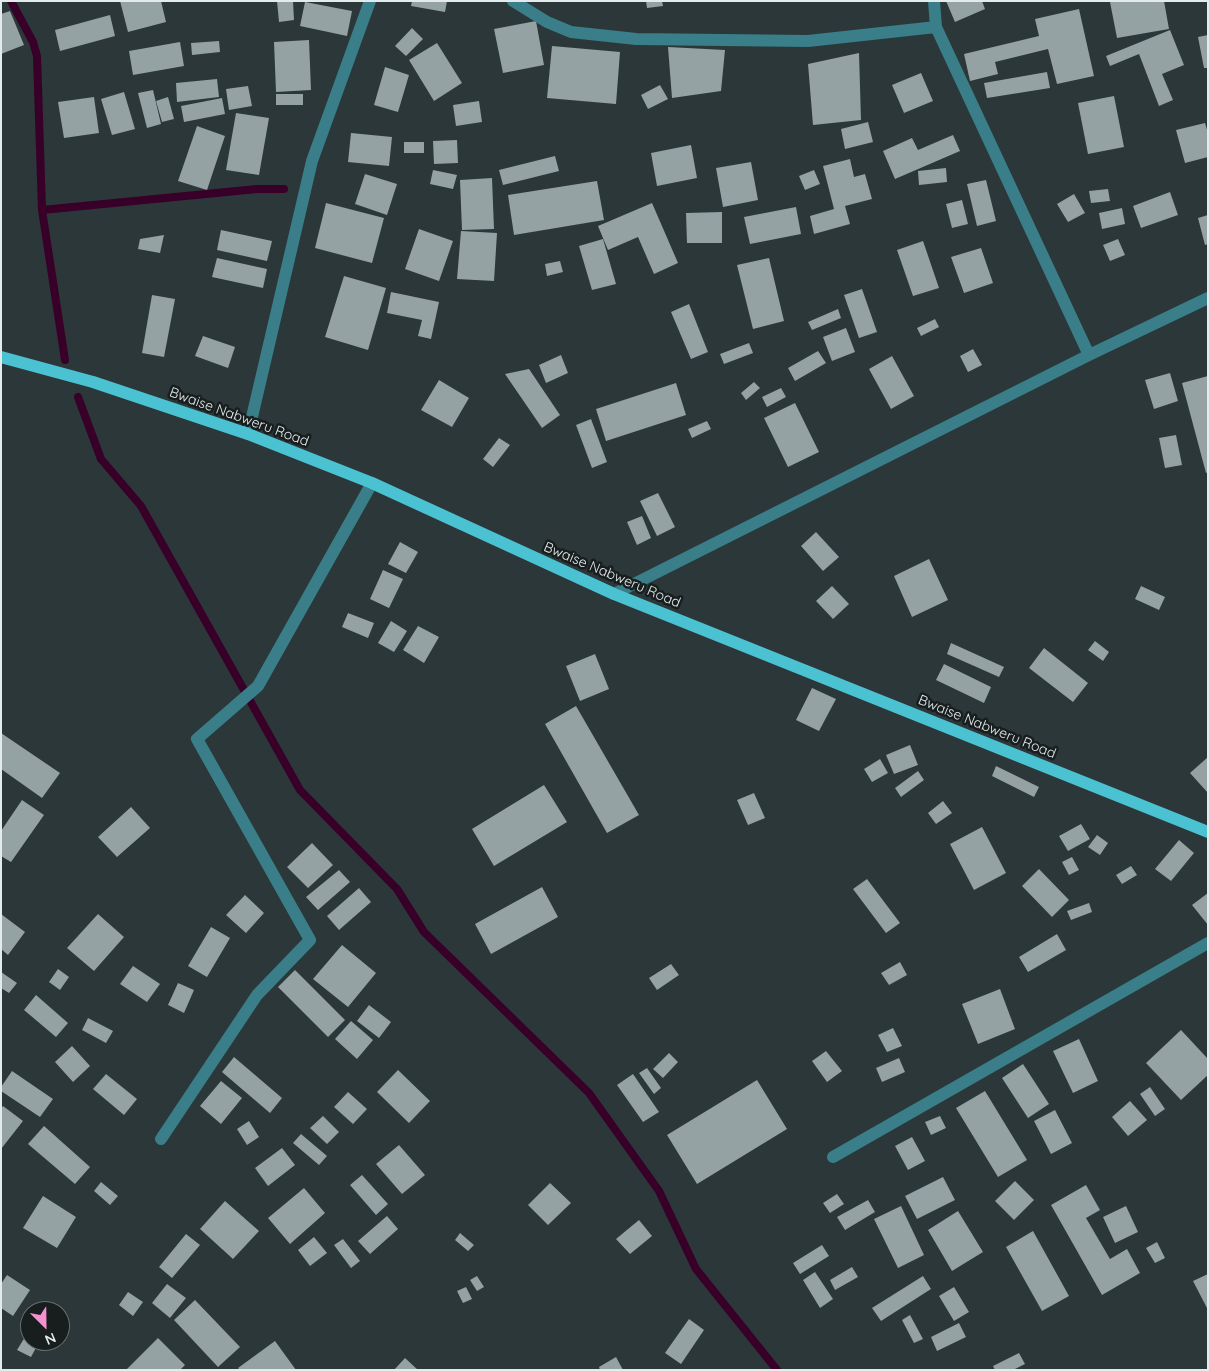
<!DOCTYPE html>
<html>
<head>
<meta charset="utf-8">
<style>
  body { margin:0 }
  #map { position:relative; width:1209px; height:1371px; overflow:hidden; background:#2b3739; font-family:Quicksand,sans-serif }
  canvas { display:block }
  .frame { position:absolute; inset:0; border:2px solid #e3ebec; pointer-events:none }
  .north { position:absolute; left:20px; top:1301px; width:50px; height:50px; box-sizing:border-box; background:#181d1e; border:1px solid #696f70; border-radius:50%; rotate:157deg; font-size:14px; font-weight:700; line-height:20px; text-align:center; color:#e3ebec }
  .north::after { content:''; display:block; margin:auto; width:18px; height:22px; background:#f690cf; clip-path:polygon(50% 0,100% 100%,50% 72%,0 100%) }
</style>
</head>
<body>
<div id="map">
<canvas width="1209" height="1371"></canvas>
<div class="frame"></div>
<div class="north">N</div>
</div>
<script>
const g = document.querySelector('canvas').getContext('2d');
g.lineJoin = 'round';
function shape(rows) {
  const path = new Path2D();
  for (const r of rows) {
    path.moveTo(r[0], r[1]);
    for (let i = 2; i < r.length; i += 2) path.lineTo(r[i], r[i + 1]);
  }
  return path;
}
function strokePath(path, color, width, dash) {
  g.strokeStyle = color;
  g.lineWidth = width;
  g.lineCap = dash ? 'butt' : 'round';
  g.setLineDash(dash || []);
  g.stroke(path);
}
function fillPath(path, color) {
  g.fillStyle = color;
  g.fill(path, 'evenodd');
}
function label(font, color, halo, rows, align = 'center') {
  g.font = font + ' Quicksand,sans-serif';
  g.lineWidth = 5;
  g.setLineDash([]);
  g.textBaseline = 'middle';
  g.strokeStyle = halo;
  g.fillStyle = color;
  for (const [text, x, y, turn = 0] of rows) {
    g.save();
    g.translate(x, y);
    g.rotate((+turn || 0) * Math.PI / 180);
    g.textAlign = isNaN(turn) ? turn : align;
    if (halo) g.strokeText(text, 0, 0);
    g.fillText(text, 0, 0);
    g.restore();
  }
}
strokePath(shape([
  [11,1,33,42,37,56,42,210,65,360],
  [42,210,257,189,284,189],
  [78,397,101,459,141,506,300,790,397,889,424,932,589,1093,659,1191,696,1269,777,1370]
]), '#380028', 8);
fillPath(shape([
  [120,1,161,1,166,22,128,32],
  [277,1,293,1,294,20,279,22],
  [412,1,447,1,445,12,411,6],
  [646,1,662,1,663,6,647,8],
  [946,1,982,1,985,9,955,22],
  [1116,1,1164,1,1169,29,1117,38,1110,2],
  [305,2,352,11,347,36,300,26],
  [1079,9,1094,76,1057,84,1048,49,995,62,998,74,970,81,964,54,1039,36,1035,19],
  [10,11,24,45,1,54,1,14],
  [110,15,115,36,60,51,55,30],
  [536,21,544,65,503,73,494,29],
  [412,28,423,39,406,56,395,46],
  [1170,30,1184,65,1162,74,1173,100,1159,106,1139,54,1110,66,1106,56],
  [1208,35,1208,68,1204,68,1198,37],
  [309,40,311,90,276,92,274,42],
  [219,41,220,52,192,55,191,43],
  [180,42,184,66,133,75,129,51],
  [437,43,462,83,434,101,409,60],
  [552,46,620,52,616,104,547,98],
  [668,47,725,50,721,91,672,98],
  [859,53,861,120,813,125,808,64],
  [385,67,409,75,398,112,374,105],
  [1047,72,1050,88,987,98,984,83],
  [921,73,933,101,904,113,892,85],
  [217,79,219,97,177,102,176,83],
  [660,85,668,99,648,109,641,95],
  [248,86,252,106,229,110,226,89],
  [153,90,161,124,147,128,138,93],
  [124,92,135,129,112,135,101,99],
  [276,94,303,94,303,105,276,105],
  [1114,96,1124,147,1088,154,1078,103],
  [94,97,99,133,64,138,58,102],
  [168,97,174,119,162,122,156,101],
  [222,98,225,114,184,122,181,106],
  [479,101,482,122,456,126,453,105],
  [236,113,269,118,259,175,226,170],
  [868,122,873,142,845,149,841,129],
  [1205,123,1208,133,1208,157,1185,163,1176,130],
  [197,126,225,136,207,190,178,181],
  [351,133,392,137,389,166,348,162],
  [953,135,960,151,895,179,883,151,912,138,918,150],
  [457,140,458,163,434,164,433,141],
  [404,142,424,142,424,153,404,153],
  [691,145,697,178,657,186,651,153],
  [555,156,559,171,503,185,499,170],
  [850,159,854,177,865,174,872,199,845,206,850,224,814,234,810,216,834,209,823,166],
  [751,162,758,200,723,207,716,168],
  [946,168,947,182,919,185,918,171],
  [433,170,457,175,453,189,430,184],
  [814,170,820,184,805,190,799,176],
  [365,174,397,184,387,215,355,204],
  [492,178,494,229,462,230,460,180],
  [986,180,996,221,977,226,967,184],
  [597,181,604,220,514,235,508,195],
  [1108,189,1110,201,1091,203,1089,191],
  [1170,192,1178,215,1141,228,1133,206],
  [1074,194,1085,213,1068,222,1057,204],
  [962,200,968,224,952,228,946,204],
  [326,203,384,218,372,263,315,248],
  [652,203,678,263,654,274,638,237,608,250,598,226],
  [796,207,801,234,750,244,744,217],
  [1122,208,1125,224,1102,229,1099,213],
  [722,212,722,243,687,243,686,213],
  [1208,215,1208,244,1205,245,1198,218],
  [419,229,453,241,439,281,405,269],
  [221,230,272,241,267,261,217,250],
  [461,231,497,233,494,281,457,279],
  [164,235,160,253,138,249,140,239],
  [603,239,616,284,592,290,579,246],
  [1118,239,1125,255,1110,261,1103,245],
  [923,241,939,288,913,296,897,250],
  [981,248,993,283,964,293,951,257],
  [217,258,267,269,263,288,212,277],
  [769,258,784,321,753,329,737,265],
  [560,261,563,272,547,276,545,264],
  [344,276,386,288,368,350,325,337],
  [862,289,877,332,859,338,844,295],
  [391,292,439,302,431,339,418,336,422,320,387,313],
  [152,295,175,299,164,357,142,353],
  [689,304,708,352,691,359,671,312],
  [838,309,841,318,812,330,808,322],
  [935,319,939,327,921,336,917,328],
  [846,328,855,352,832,361,823,337],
  [203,336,235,347,228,368,195,356],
  [749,343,753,353,724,364,720,354],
  [973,349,982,365,968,372,960,356],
  [818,351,826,363,795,381,788,368],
  [561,355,568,373,546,383,539,365],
  [892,356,914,396,891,409,869,369],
  [529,369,560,415,542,428,505,374],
  [1170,373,1178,401,1154,409,1145,380],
  [1208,376,1208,472,1206,473,1182,383],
  [439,380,469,398,452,427,421,410],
  [754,382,760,388,746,400,741,393],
  [676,383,686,415,606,441,596,409],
  [781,388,786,397,767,407,762,397],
  [795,403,819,452,788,467,764,418],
  [591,419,607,462,592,468,576,425],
  [707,421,711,429,692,438,688,429],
  [1176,435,1182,465,1165,468,1159,438],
  [499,438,510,445,493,467,483,459],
  [658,493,675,527,657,536,640,501],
  [642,516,651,538,637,545,627,522],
  [816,532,839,557,823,571,801,546],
  [400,542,418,552,406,573,388,564],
  [929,559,948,600,912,617,894,576],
  [383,570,403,579,389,608,370,599],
  [832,586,849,604,833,619,816,601],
  [1141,586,1165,597,1159,610,1135,599],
  [348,613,374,623,368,638,342,627],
  [391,621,407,631,394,652,378,643],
  [418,626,439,637,424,663,403,650],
  [1095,641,1109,652,1103,661,1088,650],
  [951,643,1004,667,999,677,947,654],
  [1044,648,1088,683,1073,702,1029,668],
  [595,654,609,689,580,701,566,666],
  [944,664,991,687,984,703,936,680],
  [812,688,836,699,819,731,796,720],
  [576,706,639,815,607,833,545,724],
  [1,733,60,773,42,798,1,769],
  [910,745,918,765,894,774,886,755],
  [1208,757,1208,793,1190,773],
  [880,759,888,773,872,782,864,769],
  [996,766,1039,787,1034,797,992,776],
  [918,771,924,780,901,797,895,788],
  [544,785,567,822,494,866,472,829],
  [754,793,765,818,748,825,737,800],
  [22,800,44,815,11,862,1,856,1,831],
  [943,801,952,813,936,824,928,813],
  [131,807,150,828,117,857,98,837],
  [1081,824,1090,839,1068,851,1059,836],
  [982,827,1006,873,974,890,950,844],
  [1097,835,1108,843,1100,855,1088,847],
  [1179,840,1194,853,1171,881,1155,869],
  [312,843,333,865,308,888,287,867],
  [1072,857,1079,870,1069,875,1062,862],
  [1131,866,1137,875,1122,884,1116,875],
  [1039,869,1069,900,1052,917,1022,886],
  [339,870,350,882,318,910,306,897],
  [867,879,900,923,886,933,853,889],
  [542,887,558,917,491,954,475,924],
  [359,888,371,902,339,930,327,916],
  [1208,893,1208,925,1192,905],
  [245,895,264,913,246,933,226,915],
  [1089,903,1092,912,1071,920,1067,911],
  [1,914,25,932,8,955,1,949],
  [98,914,124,937,94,971,67,948],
  [211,927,230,938,207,977,188,966],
  [1057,934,1066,950,1028,972,1019,957],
  [342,945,376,973,348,1007,313,979],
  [900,962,907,975,889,985,881,973],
  [671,964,679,975,657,990,649,978],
  [133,966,160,984,147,1002,120,984],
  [58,969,69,977,60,990,49,982],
  [295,970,345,1020,328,1037,278,987],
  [1,972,17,983,9,993,1,988],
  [178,983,194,990,184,1013,168,1005],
  [1000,989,1015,1029,978,1044,962,1004],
  [36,995,68,1023,56,1037,24,1010],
  [369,1005,391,1022,379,1038,357,1021],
  [88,1018,113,1031,106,1043,82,1030],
  [351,1021,373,1040,357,1059,335,1039],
  [893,1028,902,1046,887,1052,878,1035],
  [1181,1030,1208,1059,1208,1075,1181,1100,1146,1063],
  [1079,1039,1098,1081,1073,1093,1053,1051],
  [72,1046,90,1066,73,1082,55,1062],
  [826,1051,842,1071,827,1082,812,1061],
  [669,1053,678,1062,663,1078,653,1069],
  [234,1057,282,1098,270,1113,222,1072],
  [899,1058,905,1072,882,1082,876,1068],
  [1023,1064,1049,1104,1028,1118,1002,1078],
  [647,1068,661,1088,654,1094,639,1073],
  [398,1070,430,1101,409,1123,377,1092],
  [12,1071,53,1099,40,1117,1,1091,1,1087],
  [106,1074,137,1099,124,1115,93,1089],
  [633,1074,659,1112,643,1122,617,1085],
  [757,1080,787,1129,697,1184,667,1135],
  [221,1081,242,1098,221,1124,200,1106],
  [1150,1087,1165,1109,1155,1116,1140,1094],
  [985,1091,1027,1160,998,1177,956,1108],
  [348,1092,367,1109,353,1124,334,1107],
  [1130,1101,1147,1120,1128,1136,1112,1117],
  [3,1106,23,1121,1,1149,1,1109],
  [1055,1110,1072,1143,1051,1154,1034,1121],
  [323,1116,339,1132,327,1144,310,1128],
  [940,1116,946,1128,931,1135,925,1122],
  [249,1121,259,1137,247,1145,237,1129],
  [44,1126,90,1167,75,1184,28,1144],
  [301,1134,327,1156,319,1165,293,1143],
  [912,1137,925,1161,908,1170,895,1146],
  [399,1145,425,1175,402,1194,376,1164],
  [282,1148,295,1165,268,1186,255,1168],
  [362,1175,388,1204,376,1215,350,1185],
  [943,1177,955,1200,917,1219,905,1196],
  [1015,1181,1034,1200,1014,1220,995,1201],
  [101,1182,118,1196,110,1205,94,1191],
  [550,1183,571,1203,548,1225,528,1205],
  [1086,1185,1100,1210,1086,1218,1110,1259,1127,1249,1140,1273,1102,1295,1051,1205],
  [304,1188,325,1213,290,1244,268,1218],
  [837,1194,844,1204,830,1213,823,1203],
  [43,1196,76,1217,57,1248,23,1228],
  [868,1200,875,1212,845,1230,837,1217],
  [225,1201,259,1231,233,1259,200,1229],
  [901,1206,924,1255,898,1268,874,1219],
  [1126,1206,1138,1232,1115,1243,1103,1217],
  [958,1211,983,1252,952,1271,928,1230],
  [387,1216,398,1229,370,1254,358,1241],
  [639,1220,652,1236,630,1254,616,1239],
  [1033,1231,1069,1296,1042,1311,1006,1247],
  [460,1233,474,1245,468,1251,455,1240],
  [186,1234,200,1245,172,1278,159,1267],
  [314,1237,327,1253,310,1266,298,1250],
  [343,1239,360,1261,351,1268,334,1245],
  [1157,1242,1165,1258,1155,1263,1146,1248],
  [822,1245,829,1256,800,1274,793,1263],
  [852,1267,858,1277,835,1290,830,1280],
  [815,1272,833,1299,820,1308,803,1280],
  [1208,1274,1208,1310,1193,1281],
  [7,1275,30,1290,13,1316,1,1308,1,1284],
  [477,1276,484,1287,477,1291,470,1280],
  [923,1276,931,1289,881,1321,872,1308],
  [167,1284,186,1298,170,1318,152,1303],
  [466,1287,472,1299,463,1303,457,1291],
  [954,1287,969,1312,954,1321,939,1296],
  [128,1292,143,1302,133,1316,119,1305],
  [195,1300,240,1347,218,1367,174,1320],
  [910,1315,923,1339,914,1343,902,1320],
  [689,1319,704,1330,681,1364,665,1353],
  [959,1323,966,1337,937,1351,931,1337],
  [25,1337,38,1344,31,1357,17,1350],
  [158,1338,185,1365,180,1370,126,1370],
  [275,1341,296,1370,240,1370,238,1368],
  [1019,1353,1025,1364,1013,1370,995,1370,993,1366],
  [616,1357,623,1370,600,1370,599,1367],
  [405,1358,418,1370,394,1370]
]), '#94a2a4');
strokePath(shape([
  [513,1,547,22,571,32,636,39,808,41,936,27,934,1],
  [936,27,1089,355],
  [248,434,312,161,370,1],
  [614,594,1089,355,1208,298],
  [161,1139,257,995,310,940,197,739,258,686,372,483],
  [833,1157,1208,943]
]), '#397e88', 12);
strokePath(shape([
  [1,357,93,382,248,434,372,483,614,594,1208,832]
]), '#4ac2d2', 12);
label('14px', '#e3ebec', '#181d1e', [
  ["Bwaise Nabweru Road",239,417,20],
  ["Bwaise Nabweru Road",612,575,23],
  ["Bwaise Nabweru Road",987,727,22]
]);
</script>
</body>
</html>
